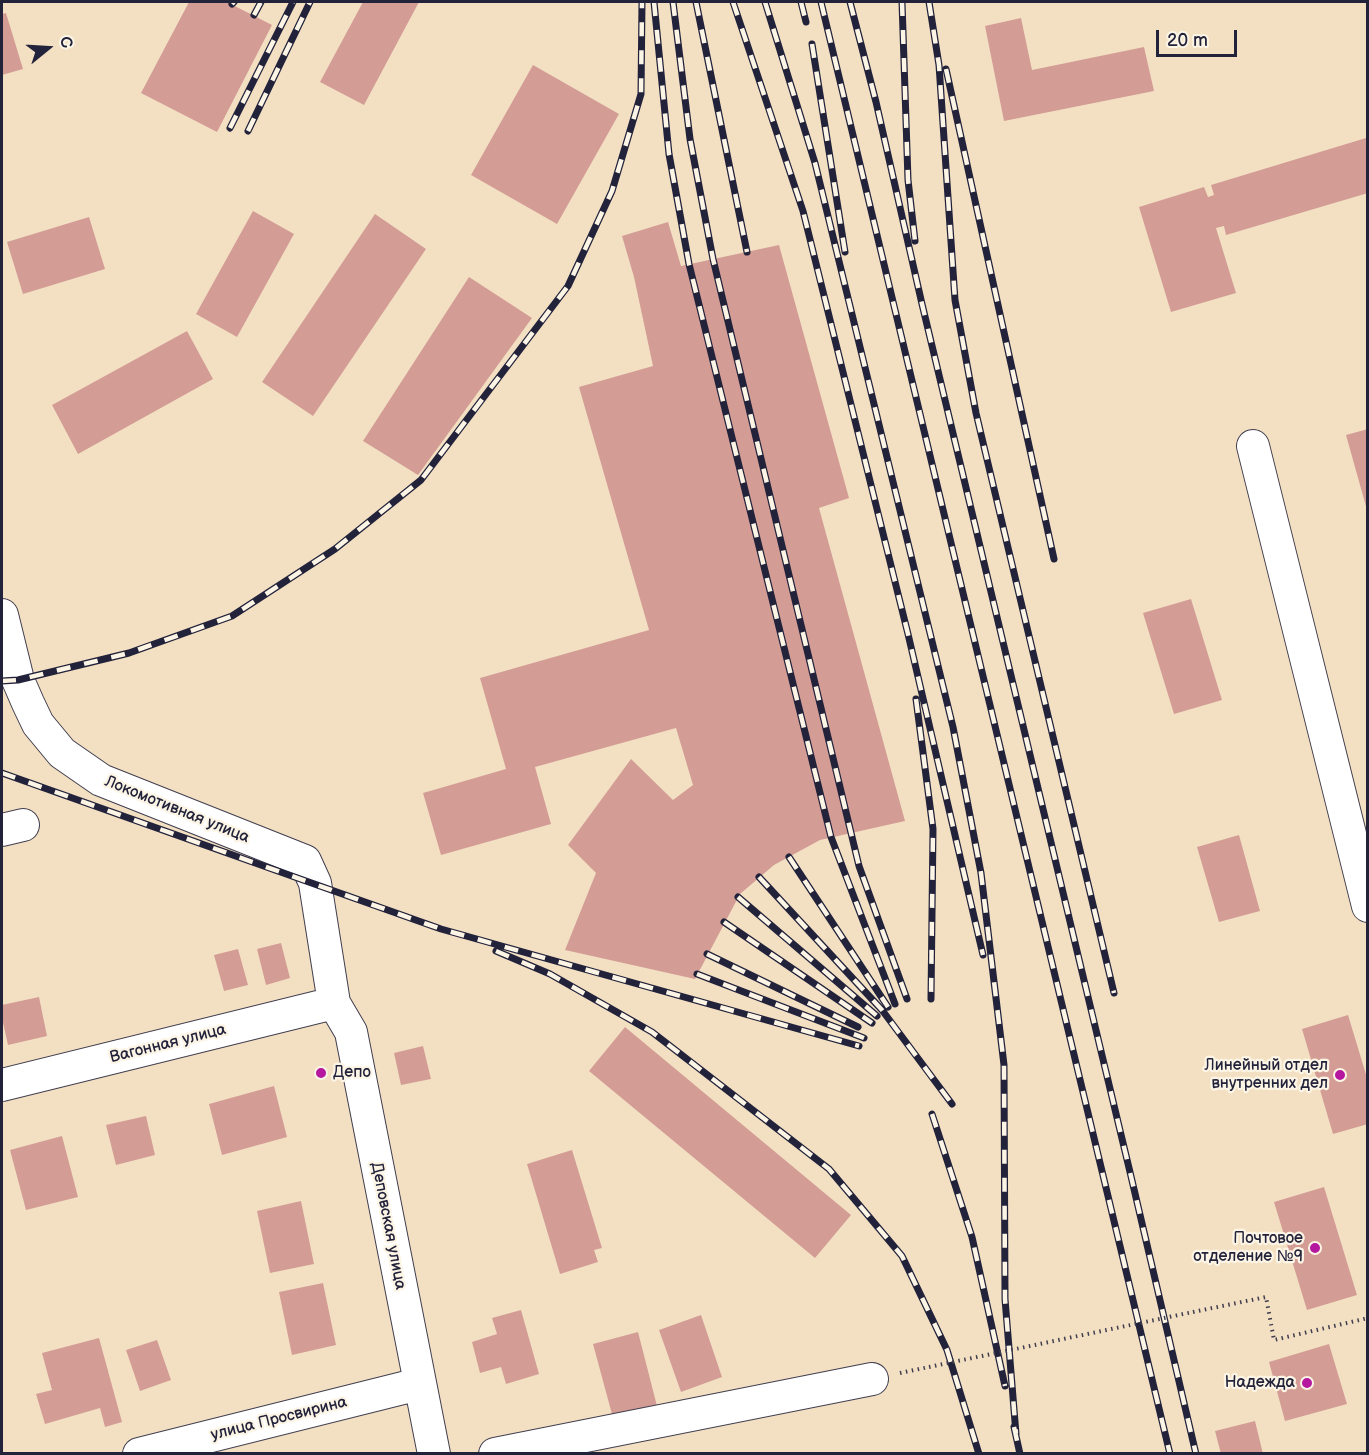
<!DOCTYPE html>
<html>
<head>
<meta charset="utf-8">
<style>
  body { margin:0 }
  #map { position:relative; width:1369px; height:1455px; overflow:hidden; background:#f3e0c3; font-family:"Balsamiq Sans",sans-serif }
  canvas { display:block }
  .frame { position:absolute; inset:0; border:3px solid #22223b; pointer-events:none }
  .north { position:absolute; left:18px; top:18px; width:60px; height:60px; -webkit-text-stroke:4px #fcf5e5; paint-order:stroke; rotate:72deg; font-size:16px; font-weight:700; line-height:24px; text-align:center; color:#22223b }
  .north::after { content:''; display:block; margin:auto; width:21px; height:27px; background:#22223b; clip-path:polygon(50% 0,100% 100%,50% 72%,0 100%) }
  .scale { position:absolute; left:1156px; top:30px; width:81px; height:27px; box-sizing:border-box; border:3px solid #22223b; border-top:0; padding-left:8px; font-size:18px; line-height:21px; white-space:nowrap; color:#22223b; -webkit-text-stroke:4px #fcf5e5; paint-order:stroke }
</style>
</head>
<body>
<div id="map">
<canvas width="1369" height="1455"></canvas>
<div class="frame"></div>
<div class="north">С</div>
<div class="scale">20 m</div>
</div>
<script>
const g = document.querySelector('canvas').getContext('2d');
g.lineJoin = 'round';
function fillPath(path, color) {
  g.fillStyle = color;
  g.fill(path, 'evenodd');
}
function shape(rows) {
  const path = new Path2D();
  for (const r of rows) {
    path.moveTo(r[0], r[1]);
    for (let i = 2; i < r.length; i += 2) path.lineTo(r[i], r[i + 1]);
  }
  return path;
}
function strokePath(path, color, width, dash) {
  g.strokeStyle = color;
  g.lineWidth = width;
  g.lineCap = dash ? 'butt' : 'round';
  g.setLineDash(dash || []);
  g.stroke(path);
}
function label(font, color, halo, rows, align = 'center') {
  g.font = font + ' "Balsamiq Sans",sans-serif';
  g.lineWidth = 4.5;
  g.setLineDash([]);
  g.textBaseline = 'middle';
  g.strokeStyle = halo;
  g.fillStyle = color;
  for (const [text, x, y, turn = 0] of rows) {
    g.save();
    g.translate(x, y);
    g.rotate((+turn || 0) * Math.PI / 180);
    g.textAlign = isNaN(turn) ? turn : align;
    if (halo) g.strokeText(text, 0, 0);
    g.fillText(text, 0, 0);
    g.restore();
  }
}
fillPath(shape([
  [189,2,227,2,272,25,217,132,141,93],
  [363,2,419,2,364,105,320,82],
  [6,13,23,69,2,75,2,14],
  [1021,18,1032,70,1144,47,1154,91,1004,121,985,26],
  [533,65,619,114,557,224,471,175],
  [1366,138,1368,193,1226,235,1224,226,1216,228,1236,293,1171,312,1139,207,1204,187,1208,197,1214,195,1211,185],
  [253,211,294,234,237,337,196,314],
  [375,214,426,249,313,416,262,382],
  [89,217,105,269,23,294,7,242],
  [668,222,681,266,779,245,849,498,819,508,905,821,820,840,774,865,740,894,695,979,565,950,596,873,568,845,631,759,673,800,693,785,676,728,535,767,551,824,441,855,423,793,506,769,480,678,649,630,579,387,653,366,634,277,622,236],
  [469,277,532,318,418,475,363,441],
  [187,331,213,379,78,454,52,405],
  [1368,429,1368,510,1367,510,1346,435],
  [1191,599,1222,700,1174,714,1143,613],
  [1239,835,1260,911,1219,922,1197,847],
  [281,943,290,978,266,985,257,949],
  [238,949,248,985,224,991,214,955],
  [39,997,47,1036,8,1045,2,1018,2,1005],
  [1348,1015,1368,1081,1368,1124,1333,1134,1302,1029],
  [625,1027,851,1215,815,1258,589,1071],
  [423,1046,431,1079,401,1085,394,1053],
  [274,1086,287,1137,222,1155,209,1104],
  [146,1116,155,1155,116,1165,106,1125],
  [62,1136,78,1197,26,1210,10,1150],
  [572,1150,602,1248,594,1250,598,1262,560,1274,527,1164],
  [1324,1187,1357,1295,1307,1310,1274,1202],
  [301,1201,314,1264,270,1273,257,1211],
  [323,1283,336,1345,292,1355,279,1292],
  [521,1310,539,1374,506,1384,501,1367,480,1373,472,1342,497,1334,492,1318],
  [701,1315,722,1377,681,1392,659,1330],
  [638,1332,657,1406,613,1418,593,1344],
  [99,1338,122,1422,105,1427,100,1408,45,1424,36,1394,52,1390,42,1353],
  [157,1340,171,1380,140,1391,126,1350],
  [1329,1344,1347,1404,1285,1421,1269,1362],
  [1255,1421,1263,1454,1221,1454,1215,1431]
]), '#d39d96');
const street = shape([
  [1253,446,1368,906],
  [2,615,18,680,28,703,38,724,62,753,101,780,305,861,315,883,334,1003,351,1032,434,1454],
  [2,830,23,825],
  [2,1085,334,1003],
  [139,1454,419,1384],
  [495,1454,872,1379]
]);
strokePath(street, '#413e4f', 34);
strokePath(shape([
  [1193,1312,1266,1297,1274,1340,1368,1318],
  [900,1373,929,1367]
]), '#413e4f', 4, [1.5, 4.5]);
strokePath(street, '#fff', 32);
const rail = shape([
  [654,2,669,154,689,264,831,837,895,1004],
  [673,2,690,139,713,259,859,866,907,999],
  [696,2,747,252],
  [733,2,803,211,908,634,983,955],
  [765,2,815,163,953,727,981,873,1004,1065,1005,1299,1016,1434],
  [801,2,806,22],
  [821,2,1170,1454],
  [850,2,876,102,922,304,1130,1172,1196,1454],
  [902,2,908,180,915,241],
  [929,2,939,65,955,300,976,413,1114,993],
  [232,4,234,2],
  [254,15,261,2],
  [812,44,845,252],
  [946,69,1054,559],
  [230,128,293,2],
  [248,131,310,2],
  [2,681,18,680,129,653,232,616,335,549,421,480,568,286,612,191,641,94,642,2],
  [916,699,933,829,931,999],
  [2,773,441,929,859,1046],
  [789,857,888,1007],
  [759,877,882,1010,952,1104],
  [738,897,877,1016],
  [724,922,872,1023],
  [496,951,550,974,652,1032,829,1169,902,1256,947,1350,979,1454],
  [707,954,858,1027],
  [697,974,864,1038],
  [932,1114,972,1237,1005,1386],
  [1014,1427,1020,1454]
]);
strokePath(rail, '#22223b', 7);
strokePath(rail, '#fcf5e5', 4.5, [14]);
strokePath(shape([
  [929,1367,1193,1312]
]), '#413e4f', 4, [1.5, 4.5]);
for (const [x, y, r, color] of [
  [321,1073,6,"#b5179e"],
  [1340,1075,6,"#b5179e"],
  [1315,1248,6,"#b5179e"],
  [1307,1383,6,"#b5179e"]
]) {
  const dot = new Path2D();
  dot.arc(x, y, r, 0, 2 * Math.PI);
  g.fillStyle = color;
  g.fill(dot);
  strokePath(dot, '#fcf5e5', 2);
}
label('16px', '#22223b', '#fcf5e5', [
  ["Локомотивная улица",177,810,22],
  ["Вагонная улица",168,1044,-14],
  ["Деповская улица",388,1226,79],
  ["улица Просвирина",279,1419,-14]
]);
label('16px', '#22223b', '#fcf5e5', [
  ["Линейный отдел",1328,1066],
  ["внутренних дел",1328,1084],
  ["Депо",333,1073,"left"],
  ["Почтовое",1303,1239],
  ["отделение №9",1303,1257],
  ["Надежда",1295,1383]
], 'right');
</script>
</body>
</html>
